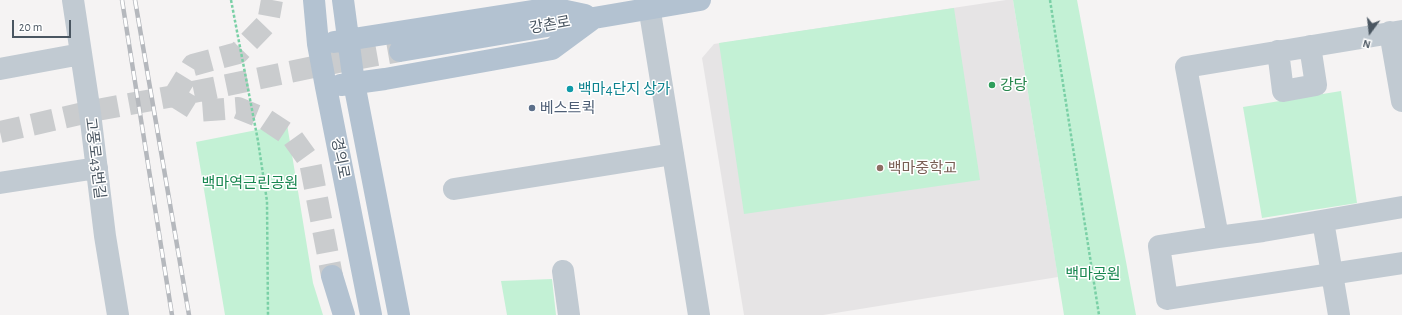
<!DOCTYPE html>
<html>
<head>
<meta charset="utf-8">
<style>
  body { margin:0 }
  #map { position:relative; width:1402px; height:315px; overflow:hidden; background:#f5f3f3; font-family:"Alegreya Sans",sans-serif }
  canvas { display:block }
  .north { position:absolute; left:1350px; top:12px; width:40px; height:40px; -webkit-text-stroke:3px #fff; paint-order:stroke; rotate:195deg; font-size:11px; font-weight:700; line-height:16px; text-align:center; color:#4a5661 }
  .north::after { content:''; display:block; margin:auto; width:14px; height:18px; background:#4a5661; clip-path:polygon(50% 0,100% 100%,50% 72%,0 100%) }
  .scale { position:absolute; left:12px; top:20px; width:59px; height:18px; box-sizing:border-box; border:2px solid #4a5661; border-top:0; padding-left:5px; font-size:12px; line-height:14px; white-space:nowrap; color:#4a5661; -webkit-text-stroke:3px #fff; paint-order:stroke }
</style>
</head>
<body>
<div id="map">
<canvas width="1402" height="315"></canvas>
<div class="north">N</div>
<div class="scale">20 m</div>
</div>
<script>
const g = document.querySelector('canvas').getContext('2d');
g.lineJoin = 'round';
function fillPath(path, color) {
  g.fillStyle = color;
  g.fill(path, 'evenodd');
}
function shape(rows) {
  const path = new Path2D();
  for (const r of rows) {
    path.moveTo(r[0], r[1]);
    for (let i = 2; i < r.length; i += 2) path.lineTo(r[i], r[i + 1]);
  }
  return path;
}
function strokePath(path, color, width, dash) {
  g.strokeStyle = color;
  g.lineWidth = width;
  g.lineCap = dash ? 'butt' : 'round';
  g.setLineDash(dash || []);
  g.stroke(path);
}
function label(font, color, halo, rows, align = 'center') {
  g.font = font + ' "Alegreya Sans","Noto Sans KR",sans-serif';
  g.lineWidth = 3;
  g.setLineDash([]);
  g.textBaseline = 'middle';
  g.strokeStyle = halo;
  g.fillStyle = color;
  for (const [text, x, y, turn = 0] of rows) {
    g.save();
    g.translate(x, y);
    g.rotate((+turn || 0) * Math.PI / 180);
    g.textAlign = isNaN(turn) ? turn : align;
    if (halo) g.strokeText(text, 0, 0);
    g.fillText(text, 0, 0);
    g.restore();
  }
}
fillPath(shape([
  [1006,0,1013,0,1058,277,823,315,744,315,702,58,714,44]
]), '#e6e4e5');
fillPath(shape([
  [1013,0,1077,0,1136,315,1064,315],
  [954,8,980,180,744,214,719,43],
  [1341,91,1357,203,1262,218,1243,107],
  [287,124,313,283,323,315,225,315,196,142],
  [552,279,556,315,507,315,501,281]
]), '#c3f1d5');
strokePath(shape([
  [174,96,198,111,238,108,265,119,292,137,310,162,332,276],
  [174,96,193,65,238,53,268,22,272,0],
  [0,132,97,110,174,96,343,61,400,51]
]), '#caccce', 22, [22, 11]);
strokePath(shape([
  [231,0,258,141,267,201,268,315],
  [1050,0,1099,315]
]), '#7ad0a6', 2.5, [3, 2]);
strokePath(shape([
  [73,0,90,113,105,236,118,315],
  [648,0,699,315],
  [1390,32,1402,101],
  [1278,51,1283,91,1316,85,1310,46],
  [0,69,81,54],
  [0,183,97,168],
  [454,189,673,154],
  [1402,207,1263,231,1218,237,1159,246,1167,299,1402,263],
  [1323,221,1339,315],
  [1218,237,1186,67,1402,31],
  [563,271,569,315]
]), '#c1cad2', 22);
strokePath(shape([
  [314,0,318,44,326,87,371,315],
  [343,0,354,83,399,315],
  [334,42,552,8,585,15],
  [400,51,700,0],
  [341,85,385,79,552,49,590,21],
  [332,276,344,315]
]), '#b3c2d1', 22);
const rail = shape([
  [122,0,172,315],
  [135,0,189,315]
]);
strokePath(rail, '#b5b8bd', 4.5);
strokePath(rail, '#fff', 3, [9]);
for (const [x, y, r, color] of [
  [992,85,4,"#2e9e5b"],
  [570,89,4,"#0f9aa8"],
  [532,108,4,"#5c6f8a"],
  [880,168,4,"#8d6e63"]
]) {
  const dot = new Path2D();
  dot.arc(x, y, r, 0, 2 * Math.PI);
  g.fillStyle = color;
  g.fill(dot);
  strokePath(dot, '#fff', 1.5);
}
label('15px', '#4a5661', '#fff', [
  ["강촌로",550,25,-10],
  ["고풍로43번길",95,158,83],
  ["경의로",340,158,79]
]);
label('15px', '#27864d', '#fff', [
  ["강당",1000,85]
], 'left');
label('15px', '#0d838f', '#fff', [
  ["백마4단지 상가",578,89]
], 'left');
label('15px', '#4e5e75', '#fff', [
  ["베스트퀵",540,108]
], 'left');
label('15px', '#785e54', '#fff', [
  ["백마중학교",888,168]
], 'left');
label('15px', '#17864f', '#fff', [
  ["백마역근린공원",250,183],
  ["백마공원",1093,274]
]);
</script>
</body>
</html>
